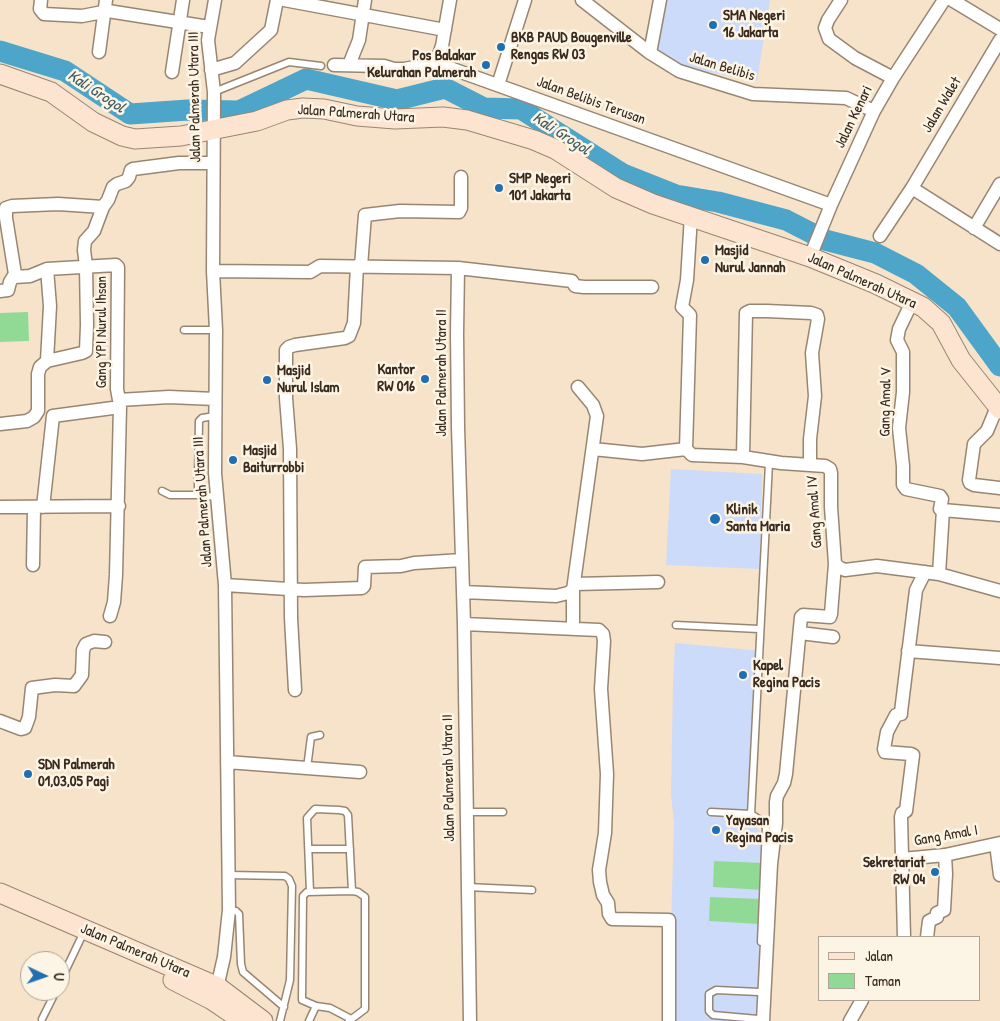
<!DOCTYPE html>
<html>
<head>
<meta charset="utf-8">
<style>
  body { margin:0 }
  #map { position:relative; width:1000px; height:1021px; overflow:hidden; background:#f6e3c9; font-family:"Patrick Hand",sans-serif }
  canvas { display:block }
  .legend { position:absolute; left:818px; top:936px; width:162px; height:65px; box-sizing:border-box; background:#fcf5e5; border:1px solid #afa495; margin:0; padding:6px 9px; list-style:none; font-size:15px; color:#3b2a1e }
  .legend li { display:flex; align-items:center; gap:10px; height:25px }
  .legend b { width:25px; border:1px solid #afa495 }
  .north { position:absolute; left:20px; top:951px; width:50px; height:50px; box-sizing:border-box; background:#fcf5e5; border:1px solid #afa495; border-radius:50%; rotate:93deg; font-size:14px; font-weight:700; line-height:20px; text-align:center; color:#3b2a1e }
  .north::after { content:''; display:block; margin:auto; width:18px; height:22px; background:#1f6fb2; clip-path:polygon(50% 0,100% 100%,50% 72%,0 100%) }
</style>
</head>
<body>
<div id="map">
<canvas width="1000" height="1021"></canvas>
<ul class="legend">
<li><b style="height:6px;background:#fde4d0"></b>Jalan</li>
<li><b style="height:14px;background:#90da96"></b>Taman</li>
</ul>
<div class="north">U</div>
</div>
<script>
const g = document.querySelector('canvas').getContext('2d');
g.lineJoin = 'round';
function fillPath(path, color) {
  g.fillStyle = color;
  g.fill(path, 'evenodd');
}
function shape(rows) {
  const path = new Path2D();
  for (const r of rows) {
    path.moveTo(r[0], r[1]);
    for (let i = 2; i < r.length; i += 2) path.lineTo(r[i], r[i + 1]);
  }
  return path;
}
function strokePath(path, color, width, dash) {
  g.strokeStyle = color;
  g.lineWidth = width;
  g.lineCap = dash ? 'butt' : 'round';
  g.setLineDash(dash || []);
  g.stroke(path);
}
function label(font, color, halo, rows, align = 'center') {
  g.font = font + ' "Patrick Hand",sans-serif';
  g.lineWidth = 5;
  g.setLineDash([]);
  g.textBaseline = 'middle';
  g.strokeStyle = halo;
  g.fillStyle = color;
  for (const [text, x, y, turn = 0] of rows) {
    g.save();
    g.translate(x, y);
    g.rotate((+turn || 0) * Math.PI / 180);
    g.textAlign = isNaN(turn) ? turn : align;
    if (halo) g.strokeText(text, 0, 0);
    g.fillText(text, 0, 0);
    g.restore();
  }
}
fillPath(shape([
  [666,0,770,0,757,81,680,67,657,51],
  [671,469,762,474,760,569,666,565],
  [675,643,762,651,752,819,763,838,760,1021,671,1021,670,965,674,823,671,794,673,685]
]), '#ccdbf9');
fillPath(shape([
  [28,312,29,341,0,342,0,313],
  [714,861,764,863,763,890,713,887],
  [710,897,760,899,759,924,709,921]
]), '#90da96');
strokePath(shape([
  [0,51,65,71,130,114,188,110,239,111,306,79,397,100,445,88,484,108,521,109,623,174,676,195,718,202,786,220,825,240,875,253,916,274,957,307,1000,366]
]), '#4da5ca', 21);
const lane = shape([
  [214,92,289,62,321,66],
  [184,330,216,330],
  [215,416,202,418,199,421,198,478,198,495,217,497],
  [162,491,170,495,198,495],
  [676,625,759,629],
  [307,768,311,737,320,735],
  [466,812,503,812],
  [711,812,751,814,762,821,766,827,761,942],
  [751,814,769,463],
  [309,849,350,849],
  [228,875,285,876,289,879,292,886,290,980,280,1021],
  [467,887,532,890],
  [310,892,307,818,315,809,339,810,345,811,348,815,352,891],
  [229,910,236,911,239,914,241,964,243,972,284,1007],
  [60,982,81,938],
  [316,1006,330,1008,351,1019],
  [42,1019,56,991],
  [758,1019,713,1015,709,1011,709,994,716,990,759,992],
  [309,1021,316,1006,302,1000,303,896,307,892,352,891,358,892,365,897,365,1009,349,1021]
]);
const street = shape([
  [41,0,40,9,44,14,82,16,108,11,209,27],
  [215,0,208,40,214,92,213,271,216,330,215,473,225,585,229,910,224,957,216,992],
  [284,0,445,30],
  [582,0,650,53,679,71,753,94,846,98,874,111],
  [841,0,828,20,825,28,829,39,855,58,893,78],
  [952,0,1000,29],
  [99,52,106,0],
  [650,53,660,0],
  [436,63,442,46,450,0],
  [334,65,384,66,394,69,404,69,436,63,831,205],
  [349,65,359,40,365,0],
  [211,70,235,63,271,30,277,0],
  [172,72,183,0],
  [498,85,525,0],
  [912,188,1000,244],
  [691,216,687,280,682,307,690,315,686,449,692,455,743,457,781,463,825,466,830,469,831,473,831,507,835,564,831,614,830,617,803,615,801,617,786,774,784,783,777,796,776,802,776,823,771,864,763,1021],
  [974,228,1000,184],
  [880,236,912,188,1000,40],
  [810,257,831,205,874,111,893,78,944,0],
  [361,266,365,215,400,211,459,212,461,208,461,177],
  [458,268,457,334,458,427,464,624,470,1021],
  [213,271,310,272,320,266,458,268,572,281,575,286,584,287,652,287],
  [15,277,30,276,47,269],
  [0,291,8,290,10,282,15,274,6,218,6,208,12,206,58,204,103,207],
  [912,302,899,329,897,340,903,352,903,392,899,428,903,466,903,485,906,489,940,496,942,499,940,509,943,510,1000,515],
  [47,361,50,306,47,269,116,265,118,267,117,389,119,400,169,397,215,399],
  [997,407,987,431,974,444,969,480,970,483,974,485,1000,488],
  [0,424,27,421,34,417,38,411,38,374,40,367,47,361,82,353,86,351,87,325,86,266,84,250,85,241,94,231,103,207,108,200,113,187,117,184,126,181,129,177,131,170,133,169,179,163,213,163],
  [593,449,642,454,686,449],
  [743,457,746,313,750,311,767,311,811,313,817,315,818,319,812,353,815,396,810,439,810,465],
  [0,507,119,506],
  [43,507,53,416,120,407,116,575,114,602,110,616],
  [835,564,840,568,845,570,877,566,939,574,1000,591],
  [33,565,34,508],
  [939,574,943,510],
  [575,584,658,582],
  [225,585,304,590,362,588,364,586,365,567,401,566,414,563,462,560],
  [463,592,556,596,568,593,573,590,597,416,593,405,578,387],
  [464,624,599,630,603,634,604,641,601,689,607,774,605,833,599,870,600,882,603,895,608,903,609,914,612,919,669,920,669,1021],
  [573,628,573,590],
  [800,633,833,637],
  [908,651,1000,658],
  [295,690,291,618,290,449,286,398,286,350,289,347,295,345,345,338,349,336,354,323,357,266],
  [0,721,21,729,25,728,29,717,32,688,55,685,74,686,82,675,83,650,86,644,94,641,105,642],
  [227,762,360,772],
  [996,844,1000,875],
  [902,859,945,855,1000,843],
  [904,937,901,817,902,813,906,811,913,755,911,754,885,752,884,749,887,732,896,715,901,714,901,712,916,590,925,572],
  [927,937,929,921,937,917,937,913,944,910,946,874,945,855],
  [850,1021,862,1000]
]);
const secondary = shape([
  [0,74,51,92,93,122,122,136,135,139,181,136,257,121,287,110,303,108,324,109,357,116,395,119,443,117,467,120,534,140,555,149,616,188,653,204,810,257,876,284,923,307,941,323,961,360,1000,409],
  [0,893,218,987,263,1021],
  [173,980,212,1000,243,1021]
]);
strokePath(lane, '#988674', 9);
strokePath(street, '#988674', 15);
strokePath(secondary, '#988674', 21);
strokePath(lane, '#fff', 6);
strokePath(street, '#fff', 12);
strokePath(secondary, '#fde4d0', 19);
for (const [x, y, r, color] of [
  [713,25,5,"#1f6fb2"],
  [501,47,5,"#1f6fb2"],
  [486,65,5,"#1f6fb2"],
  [499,188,5,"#1f6fb2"],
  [705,260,5,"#1f6fb2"],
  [425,379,5,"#1f6fb2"],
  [267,380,5,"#1f6fb2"],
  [233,460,5,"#1f6fb2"],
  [715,519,6,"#1f6fb2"],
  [743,675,5,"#1f6fb2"],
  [28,774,5,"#1f6fb2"],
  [716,830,5,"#1f6fb2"],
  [935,872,5,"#1f6fb2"]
]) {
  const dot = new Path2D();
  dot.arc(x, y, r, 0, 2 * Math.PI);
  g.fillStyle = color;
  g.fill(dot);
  strokePath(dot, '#fcf5e5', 2);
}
label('bold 15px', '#3b2a1e', '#fcf5e5', [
  ["SMA Negeri",723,16],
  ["16 Jakarta",723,33],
  ["BKB PAUD Bougenville",511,38],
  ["Rengas RW 03",511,55],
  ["Pos Balakar",476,56,"right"],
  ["Kelurahan Palmerah",476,73,"right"],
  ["SMP Negeri",509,179],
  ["101 Jakarta",509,196],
  ["Masjid",715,251],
  ["Nurul Jannah",715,268],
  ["Kantor",415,370,"right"],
  ["RW 016",415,387,"right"],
  ["Masjid",277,371],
  ["Nurul Islam",277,388],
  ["Masjid",243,451],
  ["Baiturrobbi",243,468],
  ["Klinik",726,510],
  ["Santa Maria",726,527],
  ["Kapel",753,666],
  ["Regina Pacis",753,683],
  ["SDN Palmerah",38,765],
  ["01,03,05 Pagi",38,782],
  ["Yayasan",726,821],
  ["Regina Pacis",726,838],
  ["Sekretariat",925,863,"right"],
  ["RW 04",925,880,"right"]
], 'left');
label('15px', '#3b2a1e', '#fcf5e5', [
  ["Jalan Belibis",722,67,17],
  ["Jalan Palmerah Utara III",195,97,-91],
  ["Jalan Belibis Terusan",591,101,20],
  ["Jalan Walet",942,105,-59],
  ["Jalan Palmerah Utara",356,114,4],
  ["Jalan Kenari",854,117,-64],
  ["Jalan Palmerah Utara",862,281,24],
  ["Gang YPI Nurul Ihsan",102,332,-90],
  ["Jalan Palmerah Utara II",442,373,-90],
  ["Gang Amal V",886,402,-89],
  ["Jalan Palmerah Utara III",203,502,-94],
  ["Gang Amal IV",815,512,-94],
  ["Jalan Palmerah Utara II",449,778,-91],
  ["Gang Amal I",946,836,-10],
  ["Jalan Palmerah Utara",135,951,23]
]);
label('italic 16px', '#425b63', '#fcf5e5', [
  ["Kali Grogol",96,92,33],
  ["Kali Grogol",561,134,33]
]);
</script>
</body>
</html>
